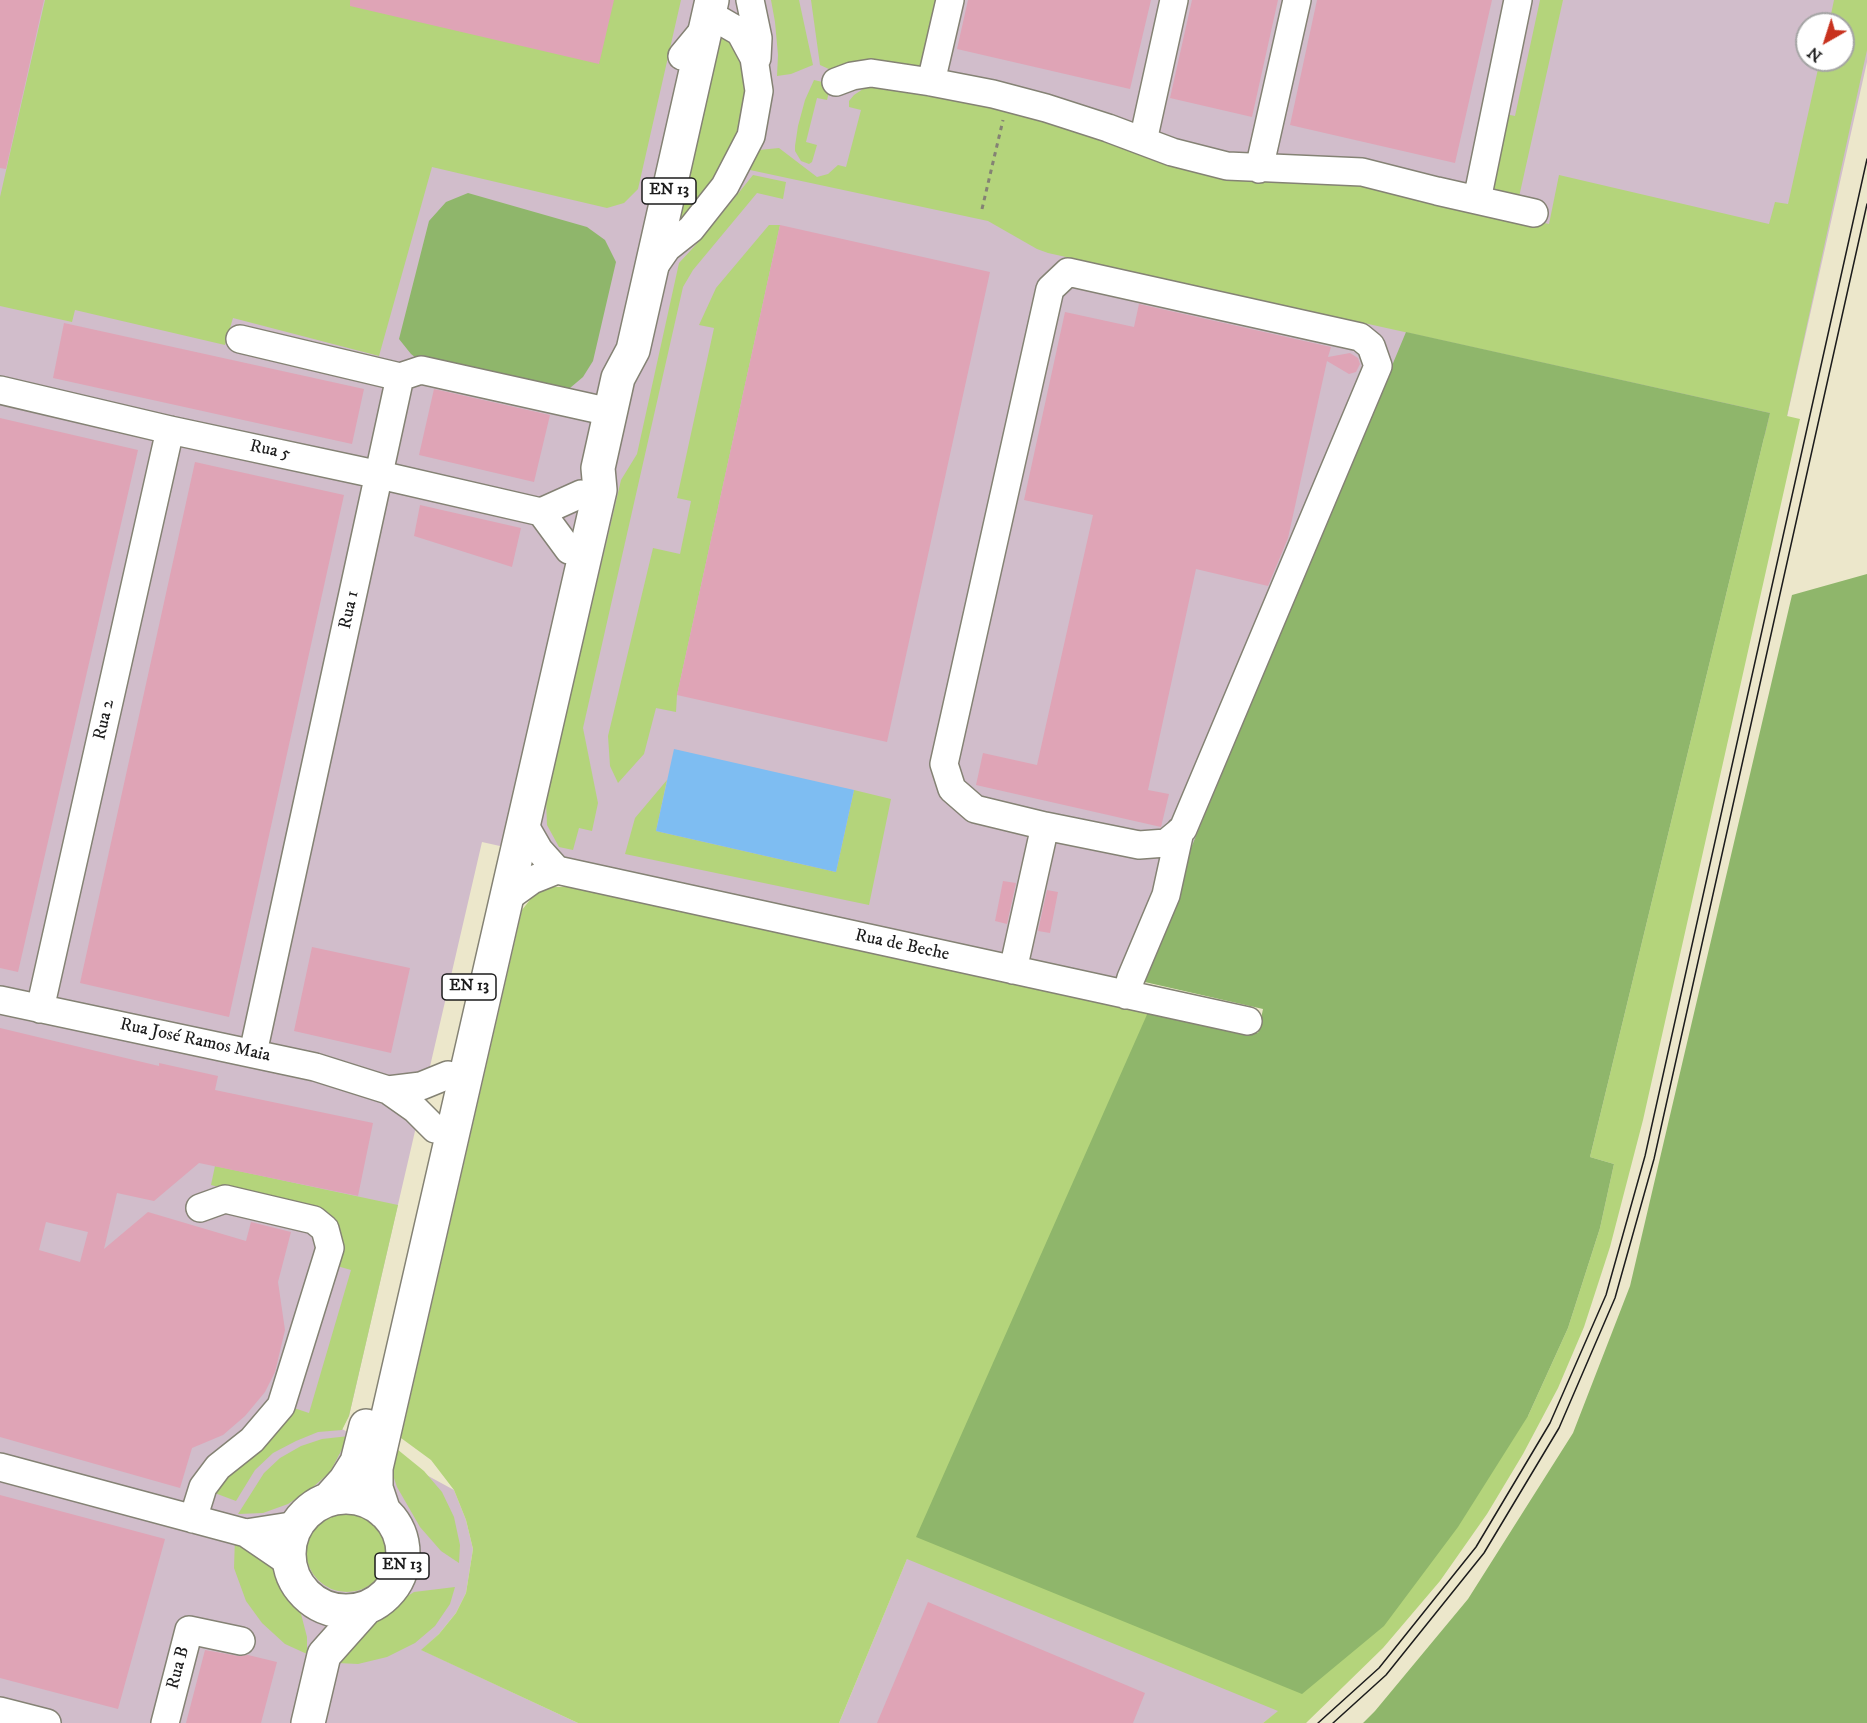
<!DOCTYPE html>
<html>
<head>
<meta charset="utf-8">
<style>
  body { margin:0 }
  #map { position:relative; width:1867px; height:1723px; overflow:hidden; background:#ece7cb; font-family:"IM FELL DW Pica",serif }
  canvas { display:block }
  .north { position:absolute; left:1795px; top:12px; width:60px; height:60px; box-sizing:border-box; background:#fff; border:2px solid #a4a4a4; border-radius:50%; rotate:219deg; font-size:16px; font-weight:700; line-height:24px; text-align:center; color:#1c1c1c }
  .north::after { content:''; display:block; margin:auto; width:21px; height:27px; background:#c8321e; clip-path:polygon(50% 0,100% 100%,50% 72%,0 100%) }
</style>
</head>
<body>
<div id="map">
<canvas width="1867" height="1723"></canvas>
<div class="north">N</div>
</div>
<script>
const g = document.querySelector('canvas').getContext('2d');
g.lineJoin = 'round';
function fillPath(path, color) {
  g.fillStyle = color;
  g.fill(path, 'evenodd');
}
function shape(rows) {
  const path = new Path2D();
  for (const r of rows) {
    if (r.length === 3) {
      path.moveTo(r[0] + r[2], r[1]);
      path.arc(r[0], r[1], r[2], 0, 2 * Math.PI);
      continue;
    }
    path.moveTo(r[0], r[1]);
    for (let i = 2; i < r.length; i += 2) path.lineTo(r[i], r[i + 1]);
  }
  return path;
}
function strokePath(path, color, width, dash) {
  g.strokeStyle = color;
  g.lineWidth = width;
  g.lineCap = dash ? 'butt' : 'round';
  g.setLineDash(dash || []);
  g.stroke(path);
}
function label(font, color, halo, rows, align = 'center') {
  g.font = font + ' "IM FELL DW Pica",serif';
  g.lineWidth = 4.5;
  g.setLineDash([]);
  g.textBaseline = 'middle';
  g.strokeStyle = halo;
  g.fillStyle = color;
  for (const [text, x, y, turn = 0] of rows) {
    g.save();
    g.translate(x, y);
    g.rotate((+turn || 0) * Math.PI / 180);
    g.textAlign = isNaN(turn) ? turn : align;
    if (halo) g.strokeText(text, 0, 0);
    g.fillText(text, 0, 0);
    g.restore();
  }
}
fillPath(shape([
  [0,0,1867,0,1867,62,1787,417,1133,987,482,842,349,1416,342,1429,454,1490,466,1520,473,1549,466,1593,456,1613,439,1634,422,1650,578,1723,0,1723],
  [1807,24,1843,24,1843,60,1807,60],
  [916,1537,1302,1694,1263,1723,839,1723]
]), '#d1bdcb');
fillPath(shape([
  [45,0,681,0,638,189,624,203,607,208,432,167,379,356,233,318,225,345,75,310,72,322,0,306,0,197],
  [771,0,799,0,813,65,791,74,777,76,778,55,775,22],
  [811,0,937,0,924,76,840,74,820,65],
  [1540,0,1563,0,1519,197,1488,189,1505,114,1515,116],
  [1834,0,1867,0,1867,50,1787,416,1800,419,1643,1120,1610,1247,1584,1327,1558,1388,1523,1454,1487,1514,1440,1581,1383,1648,1306,1723,1263,1723,1278,1711,907,1559,839,1723,578,1723,421,1650,439,1634,456,1613,466,1593,473,1549,466,1520,454,1490,431,1460,401,1438,522,910,536,892,550,887,572,887,1149,1010,1528,1416,1568,1328,1600,1228,1614,1164,1590,1157,1770,413,1048,253,1037,249,988,221,750,170,759,150,779,148,817,177,828,174,838,165,846,167,861,110,849,107,849,101,854,95,872,83,1343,179,1549,224,1559,175,1769,224,1775,202,1788,204,1820,60,1843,60,1843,24,1829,24],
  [715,31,742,49,752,94,723,177,669,233],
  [814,80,831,84,827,100,817,98,806,142,817,145,812,162,809,164,801,161,795,151,795,146,798,126,805,100],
  [753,175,786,182,783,199,757,193,693,270,683,287,583,728,598,803,592,831,579,828,573,850,559,847,547,825,546,801,621,480,637,454,679,263,704,236],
  [769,225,780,225,677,695,676,712,656,708,644,754,618,783,610,766,608,736,653,548,680,554,691,501,677,498,714,328,699,325,716,288],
  [667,780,656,831,836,872,854,790,891,799,869,905,625,854,635,818],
  [215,1166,398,1205,349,1416,342,1430,318,1432,296,1441,273,1453,255,1470,236,1501,212,1492,294,1408,309,1413,351,1270,337,1266,321,1214,211,1185],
  [349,1436,330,1472,312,1488,288,1504,263,1513,238,1514,264,1473,280,1458,301,1446,322,1439],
  [392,1445,424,1471,442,1492,454,1517,460,1545,459,1563,441,1551,420,1527,397,1487,388,1460],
  [347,1551,41],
  [235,1537,272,1563,300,1610,307,1637,307,1654,285,1644,262,1623,246,1601,234,1568],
  [455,1587,450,1604,435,1626,415,1643,387,1657,358,1664,338,1663,381,1613,414,1592]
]), '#b4d47b');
fillPath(shape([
  [468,193,587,227,605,240,616,262,593,361,583,377,570,388,552,392,424,364,411,354,399,339,429,221,446,202],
  [1406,332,1770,413,1590,1157,1614,1164,1600,1228,1568,1328,1528,1416,1458,1527,1384,1626,1302,1694,916,1537,1149,1010,1258,1033,1263,1009,1136,980],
  [1867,574,1867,1723,1363,1723,1375,1711,1468,1599,1573,1433,1630,1286,1792,595]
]), '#8fb66b');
fillPath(shape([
  [674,749,854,790,836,872,656,831]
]), '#7ebdf2');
fillPath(shape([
  [0,0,44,0,6,169,0,168],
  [350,0,614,0,599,64,350,6],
  [968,0,1151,0,1130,89,957,49],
  [1192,0,1278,0,1252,117,1170,98],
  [1317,0,1492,0,1455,163,1290,125],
  [780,225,990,272,887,742,677,695],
  [1139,304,1331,347,1328,357,1350,353,1358,358,1360,364,1356,372,1349,374,1327,361,1288,538,1268,586,1196,569,1148,790,1169,794,1161,827,976,785,983,753,1037,765,1093,515,1024,500,1065,312,1134,327],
  [64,323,364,389,352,444,53,378],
  [434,389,550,415,534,482,419,455],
  [0,418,138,450,18,972,0,968],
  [195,462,344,495,229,1017,80,983],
  [420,505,521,528,512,567,414,536],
  [1003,881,1016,883,1007,924,995,921],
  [1047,890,1058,892,1050,933,1038,931],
  [312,947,410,968,391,1053,294,1031],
  [0,1028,159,1066,159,1063,218,1076,215,1090,373,1123,358,1196,199,1163,154,1201,117,1193,104,1249,148,1212,246,1241,251,1222,291,1232,278,1282,285,1330,275,1372,265,1392,245,1416,223,1435,192,1448,180,1488,0,1437],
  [46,1222,88,1232,80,1262,39,1250],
  [0,1495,165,1539,118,1709,0,1678],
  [928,1602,1145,1693,1133,1723,877,1723],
  [205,1650,238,1656,248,1655,277,1662,261,1723,186,1723]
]), '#dfa4b6');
const minor = shape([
  [750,0,758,38,757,58],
  [836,82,852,76,871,73,931,82,993,94,1046,108,1108,128,1172,152,1227,166,1362,172,1437,191,1534,213],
  [931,82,950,0],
  [1143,141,1174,0],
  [1259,169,1297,0],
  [1477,200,1518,0],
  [651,271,667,248,691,229,725,186,751,136,759,91,754,58,740,32,721,21,706,27,682,56],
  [240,339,400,377],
  [0,390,170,430,380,475,541,512,581,494],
  [541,512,569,550],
  [524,824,539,850,557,870],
  [507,898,532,880,557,870,1248,1021],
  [1013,970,1045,826,975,809,952,789,944,764,1050,289,1068,272,1360,337,1371,346,1378,366,1183,829,1166,843,1139,845,1045,826],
  [1126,995,1131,978,1166,895,1180,831],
  [0,1000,315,1067,388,1090,415,1109,435,1129],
  [40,1009,170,430],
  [253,1053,400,377,421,370,610,412],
  [388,1090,421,1086,448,1075],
  [0,1467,246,1533,290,1563],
  [193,1519,203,1487,218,1467,252,1440,281,1406,330,1248,325,1229,314,1220,225,1199,200,1208],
  [246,1533,297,1525],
  [0,1711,47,1723],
  [165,1723,189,1630,241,1641]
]);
const major = shape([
  [346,1554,57],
  [328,1500,345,1481,357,1462,366,1426],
  [384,1512,376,1488,376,1468,600,490,598,468,618,378,633,350,712,0],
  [308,1723,324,1655,365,1609]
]);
strokePath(minor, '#848274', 30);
strokePath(major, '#848274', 36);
strokePath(shape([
  [982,209,1003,120]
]), '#848274', 3, [4.5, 4.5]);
strokePath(minor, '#fff', 27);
strokePath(major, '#fff', 33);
strokePath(shape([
  [1318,1723,1379,1668,1476,1547,1550,1423,1606,1295,1645,1156,1867,159],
  [1333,1723,1386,1675,1484,1553,1559,1428,1615,1298,1654,1159,1867,204]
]), '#1c1c1c', 1.5);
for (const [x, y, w] of [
  [669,191,54],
  [469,987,54],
  [402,1566,54]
]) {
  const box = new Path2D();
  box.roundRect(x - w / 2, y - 13, w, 26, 4.5);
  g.fillStyle = '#fff';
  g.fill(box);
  strokePath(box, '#1c1c1c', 1.5);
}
label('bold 16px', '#1c1c1c', null, [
  ["EN 13",669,191],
  ["EN 13",469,987],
  ["EN 13",402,1566]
]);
label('18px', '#1c1c1c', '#fff', [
  ["Rua 5",270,451,12],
  ["Rua 1",350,610,-78],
  ["Rua 2",105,720,-77],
  ["Rua de Beche",902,946,12],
  ["Rua José Ramos Maia",195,1041,12],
  ["Rua B",179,1668,-75]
]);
</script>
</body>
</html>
